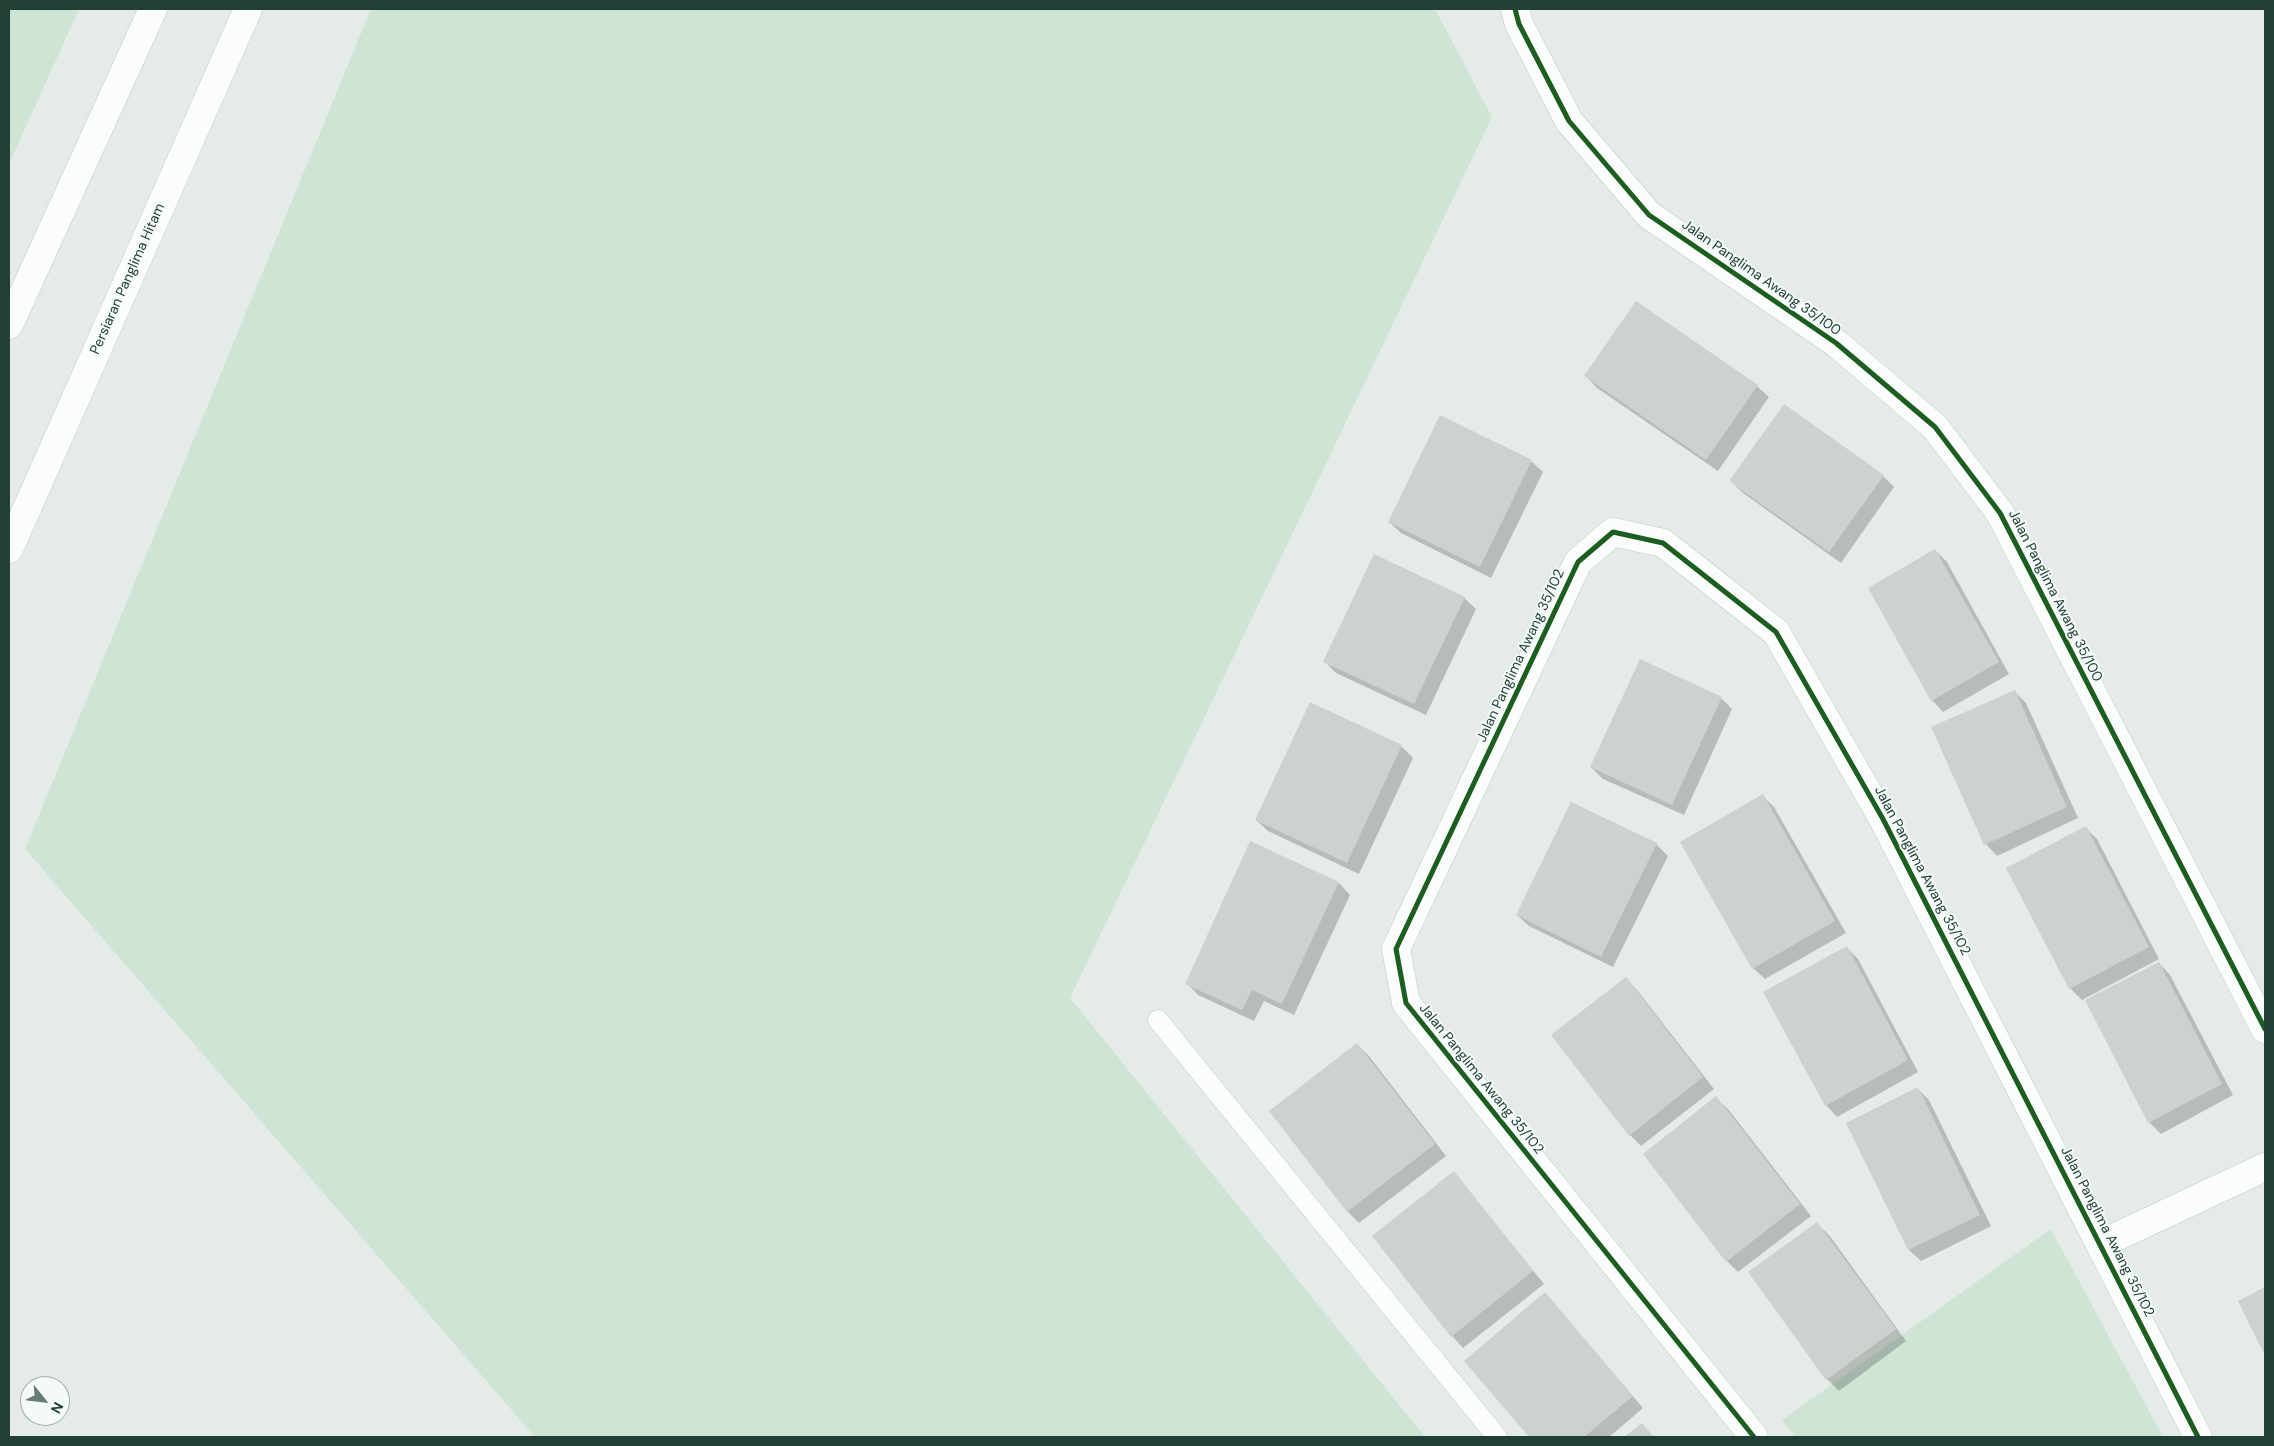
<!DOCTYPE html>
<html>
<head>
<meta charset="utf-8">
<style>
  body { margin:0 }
  #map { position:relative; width:2274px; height:1446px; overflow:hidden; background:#e5ebe8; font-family:"DM Sans",sans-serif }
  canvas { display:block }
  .frame { position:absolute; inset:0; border:10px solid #223f37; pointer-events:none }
  .north { position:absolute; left:20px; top:1376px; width:50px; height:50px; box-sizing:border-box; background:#f4faf7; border:1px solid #a0afaa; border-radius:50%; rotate:119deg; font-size:14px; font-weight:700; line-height:20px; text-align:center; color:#223f37 }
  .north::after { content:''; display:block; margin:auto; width:18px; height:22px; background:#667b75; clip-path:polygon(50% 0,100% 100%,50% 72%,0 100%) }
</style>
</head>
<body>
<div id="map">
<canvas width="2274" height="1446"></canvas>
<div class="frame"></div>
<div class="north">N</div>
</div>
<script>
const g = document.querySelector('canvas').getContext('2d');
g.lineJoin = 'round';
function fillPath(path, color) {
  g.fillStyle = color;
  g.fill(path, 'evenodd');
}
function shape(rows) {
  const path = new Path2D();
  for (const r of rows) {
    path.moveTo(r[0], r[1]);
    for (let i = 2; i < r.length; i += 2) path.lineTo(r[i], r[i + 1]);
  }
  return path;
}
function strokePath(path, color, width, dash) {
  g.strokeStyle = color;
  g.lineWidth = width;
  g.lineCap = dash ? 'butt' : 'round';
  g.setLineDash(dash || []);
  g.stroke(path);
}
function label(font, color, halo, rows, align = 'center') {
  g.font = font + ' "DM Sans",sans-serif';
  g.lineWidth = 4;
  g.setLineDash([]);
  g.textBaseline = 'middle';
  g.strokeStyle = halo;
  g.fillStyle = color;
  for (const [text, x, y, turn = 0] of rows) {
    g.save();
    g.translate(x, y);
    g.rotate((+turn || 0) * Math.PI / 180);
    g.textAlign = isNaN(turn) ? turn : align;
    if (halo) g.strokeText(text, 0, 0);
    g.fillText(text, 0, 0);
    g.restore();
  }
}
fillPath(shape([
  [9,9,79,9,9,164],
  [371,9,1435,9,1492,117,1070,998,1425,1437,535,1437,25,849],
  [2051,1229,2163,1437,1796,1437,1782,1420]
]), '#cee4d4');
fillPath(shape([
  [1586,376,1757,386,1769,397,1718,471,1597,388],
  [1531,461,1543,472,1491,578,1401,533,1389,522],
  [1883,476,1894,487,1841,563,1743,493,1731,481],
  [1935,550,1947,562,2009,674,1943,712,1932,700],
  [1464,598,1476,609,1426,715,1336,673,1324,661],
  [2014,691,2026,703,2078,818,1997,856,1986,844],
  [1721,698,1732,709,1684,815,1603,779,1591,767],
  [1401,746,1413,758,1359,874,1268,831,1256,820],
  [1762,795,1774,807,1846,933,1765,979,1753,968],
  [2085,827,2097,839,2159,959,2082,1000,2070,988],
  [1656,844,1668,856,1613,967,1529,926,1517,915],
  [1339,883,1350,895,1294,1015,1264,1001,1254,1021,1198,995,1187,983],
  [1847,948,1858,959,1918,1072,1837,1117,1826,1105],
  [2159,963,2170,975,2233,1095,2161,1134,2149,1122],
  [1626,978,1637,990,1714,1089,1641,1146,1630,1135],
  [1357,1044,1369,1056,1446,1156,1359,1223,1348,1212],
  [1917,1088,1929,1100,1991,1226,1921,1261,1909,1250,1847,1123],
  [1716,1098,1728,1109,1811,1216,1738,1272,1727,1261],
  [1454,1173,1544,1284,1463,1348,1452,1336],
  [1817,1224,1829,1235,1906,1341,1839,1391,1827,1379],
  [2265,1289,2265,1353,2240,1302],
  [1545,1294,1643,1408,1609,1437,1531,1437,1466,1361]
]), '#0003');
fillPath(shape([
  [1636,301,1758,385,1706,460,1584,376],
  [1784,404,1884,475,1829,552,1729,481],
  [1440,415,1532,460,1480,567,1388,522],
  [1935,549,1999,662,1931,701,1868,588],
  [1374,554,1465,597,1414,704,1323,662],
  [1640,659,1722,697,1672,805,1590,767],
  [2015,690,2067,807,1984,845,1931,727],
  [1310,702,1402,745,1347,863,1255,820],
  [1763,794,1835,921,1752,969,1680,842],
  [1571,802,1657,843,1601,957,1516,915],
  [2086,826,2149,947,2069,989,2006,868],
  [1250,841,1339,882,1282,1004,1252,990,1242,1010,1185,984],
  [1847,946,1908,1060,1825,1106,1763,992],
  [2159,962,2222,1084,2148,1123,2085,1000],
  [1626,977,1703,1077,1629,1136,1551,1035],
  [1357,1043,1435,1144,1347,1212,1269,1111],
  [1918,1087,1980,1215,1908,1250,1846,1123],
  [1716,1096,1800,1204,1726,1262,1643,1154],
  [1454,1171,1533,1271,1451,1337,1372,1236],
  [1817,1222,1896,1329,1826,1380,1748,1272],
  [2265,1287,2265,1356,2238,1301],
  [1545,1292,1633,1396,1584,1437,1529,1437,1464,1361],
  [1642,1423,1654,1437,1624,1437]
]), '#ccd2cf');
const lane = shape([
  [1158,1020,1497,1437]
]);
const street = shape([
  [2101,1244,2265,1167],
  [1754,1437,1406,1003,1396,949,1578,562,1613,532,1663,543,1776,632,1883,819,2198,1437]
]);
const secondary = shape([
  [1515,9,1519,24,1569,121,1649,215,1836,343,1935,427,2000,513,2265,1029],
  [9,325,153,9],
  [9,549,248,9]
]);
strokePath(lane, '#c2c8c5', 21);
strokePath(street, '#c2c8c5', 29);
strokePath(secondary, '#c1c8c5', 29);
strokePath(lane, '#fbfcfc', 20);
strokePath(street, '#fbfcfc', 28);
strokePath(secondary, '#fbfcfc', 28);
strokePath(shape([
  [1515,9,1519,24,1569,121,1649,215,1836,343,1935,427,2000,513,2265,1029],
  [1754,1437,1406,1003,1396,949,1578,562,1613,532,1663,543,1776,632,1883,819,2198,1437]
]), '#1b5e20', 5);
label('14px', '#223f37', '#f4faf7', [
  ["Jalan Panglima Awang 35/100",1761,278,35],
  ["Persiaran Panglima Hitam",128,279,-66],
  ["Jalan Panglima Awang 35/100",2055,596,63],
  ["Jalan Panglima Awang 35/102",1521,656,-65],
  ["Jalan Panglima Awang 35/102",1922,871,62],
  ["Jalan Panglima Awang 35/102",1481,1079,51],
  ["Jalan Panglima Awang 35/102",2107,1232,63]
]);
</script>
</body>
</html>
